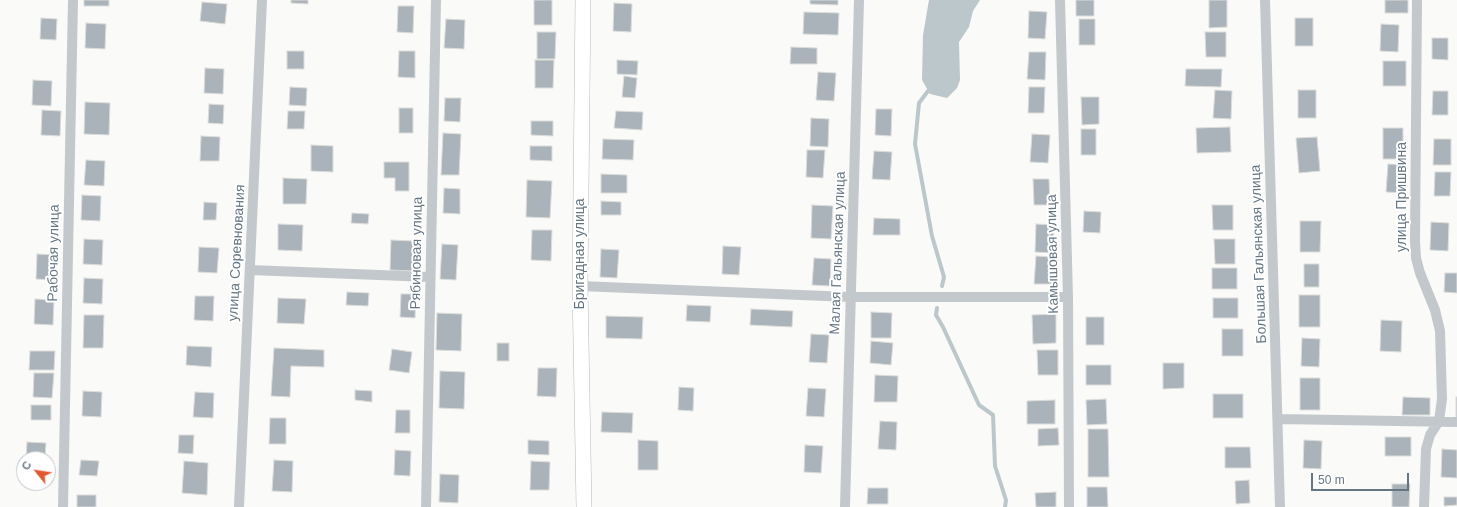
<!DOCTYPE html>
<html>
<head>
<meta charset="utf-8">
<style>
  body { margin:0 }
  #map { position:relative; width:1457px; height:507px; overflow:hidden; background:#fafaf8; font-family:Arial,sans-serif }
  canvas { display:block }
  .north { position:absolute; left:16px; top:451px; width:40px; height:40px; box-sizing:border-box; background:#fff; border:1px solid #c1c8cd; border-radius:50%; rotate:300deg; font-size:11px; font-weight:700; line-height:16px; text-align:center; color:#657683 }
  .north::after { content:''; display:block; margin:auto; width:14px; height:18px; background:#e4572e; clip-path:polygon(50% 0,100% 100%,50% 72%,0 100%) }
  .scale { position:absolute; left:1311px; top:473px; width:98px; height:18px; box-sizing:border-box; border:2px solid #657683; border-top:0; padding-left:5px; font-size:12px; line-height:14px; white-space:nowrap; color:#657683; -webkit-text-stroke:3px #fff; paint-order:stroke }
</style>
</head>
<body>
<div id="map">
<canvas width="1457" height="507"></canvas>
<div class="north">С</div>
<div class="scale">50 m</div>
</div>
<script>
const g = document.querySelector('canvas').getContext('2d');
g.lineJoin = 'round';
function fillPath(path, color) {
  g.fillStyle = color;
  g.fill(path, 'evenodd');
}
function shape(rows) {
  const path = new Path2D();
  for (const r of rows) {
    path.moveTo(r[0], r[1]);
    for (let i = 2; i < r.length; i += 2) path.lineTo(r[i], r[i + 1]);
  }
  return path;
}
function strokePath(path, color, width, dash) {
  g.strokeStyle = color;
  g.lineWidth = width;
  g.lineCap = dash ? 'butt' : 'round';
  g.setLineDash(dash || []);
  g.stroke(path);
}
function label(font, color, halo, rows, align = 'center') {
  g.font = font + ' Arial,sans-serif';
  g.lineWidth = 4;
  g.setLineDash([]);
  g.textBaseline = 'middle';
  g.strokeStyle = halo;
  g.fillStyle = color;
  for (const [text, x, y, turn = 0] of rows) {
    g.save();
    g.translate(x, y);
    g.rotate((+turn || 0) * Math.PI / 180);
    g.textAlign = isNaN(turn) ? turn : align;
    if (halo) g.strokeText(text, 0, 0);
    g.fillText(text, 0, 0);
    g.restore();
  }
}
fillPath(shape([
  [929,0,980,0,973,11,969,27,959,42,960,80,957,88,947,98,930,94,922,80,923,35]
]), '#bbc7cb');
strokePath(shape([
  [931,87,919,103,915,144,932,236,944,277,942,286],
  [937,308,936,315,943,327,979,405,993,415,995,466,1006,500,1005,507]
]), '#bbc7cb', 4);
const building = shape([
  [84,0,109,0,109,6,84,6,84,0],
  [291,0,308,0,308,4,291,3,291,0],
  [534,0,552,0,552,25,534,25,534,0],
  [810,0,838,0,838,5,810,4,810,0],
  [1076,0,1094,0,1094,16,1076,16,1076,0],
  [1209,0,1227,0,1227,27,1209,28,1209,0],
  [1385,0,1408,0,1408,13,1385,13,1385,0],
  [202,2,227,4,225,24,200,21,202,2],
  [614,3,632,4,631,32,613,31,614,3],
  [398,6,414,6,413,33,397,32,398,6],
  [1029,11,1047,12,1045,39,1028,38,1029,11],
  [804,12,839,13,838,35,803,34,804,12],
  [41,18,57,19,56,40,40,39,41,18],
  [1295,18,1313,18,1313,46,1295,46,1295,18],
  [446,19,465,20,464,49,444,48,446,19],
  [1079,19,1095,19,1095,45,1079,45,1079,19],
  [86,23,106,24,105,49,85,48,86,23],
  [1381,24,1399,25,1398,52,1380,51,1381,24],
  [537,32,556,32,555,59,537,59,537,32],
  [1205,32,1226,32,1226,57,1206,57,1205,32],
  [1432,38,1448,38,1448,60,1432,59,1432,38],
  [791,47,817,48,817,64,790,64,791,47],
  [287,51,304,51,304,69,287,69,287,51],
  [399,51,415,51,415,78,398,77,399,51],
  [1029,52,1046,52,1045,80,1027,79,1029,52],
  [535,60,554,60,553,88,535,88,535,60],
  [617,60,638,61,637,75,617,74,617,60],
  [1383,61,1406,61,1406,86,1383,86,1383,61],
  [205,68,224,69,223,94,204,93,205,68],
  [1186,69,1222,69,1221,87,1185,86,1186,69],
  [818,72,836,73,834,101,816,100,818,72],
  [624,76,637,78,635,98,622,97,624,76],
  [33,80,52,81,51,106,32,105,33,80],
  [290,87,307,88,306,106,289,105,290,87],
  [1029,87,1045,87,1044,113,1028,113,1029,87],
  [1215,90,1232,91,1231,119,1213,118,1215,90],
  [1298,90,1316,90,1316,118,1298,118,1298,90],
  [1433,91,1448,91,1448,115,1432,115,1433,91],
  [1081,97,1099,97,1099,124,1082,125,1081,97],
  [445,98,461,98,460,122,444,121,445,98],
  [85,102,110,103,109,135,84,134,85,102],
  [209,104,224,105,223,124,208,123,209,104],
  [399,108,413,108,413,133,399,133,399,108],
  [876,109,892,109,891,136,875,135,876,109],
  [42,110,61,111,60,136,41,135,42,110],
  [288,111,305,111,304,129,287,129,288,111],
  [616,111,643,112,642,130,614,128,616,111],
  [811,118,829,119,828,147,810,146,811,118],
  [531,121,553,121,553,136,531,135,531,121],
  [1230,127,1231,152,1197,153,1196,128,1230,127],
  [1383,128,1403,128,1403,159,1383,159,1383,128],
  [1081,129,1096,129,1096,155,1081,155,1081,129],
  [443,133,461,134,459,175,441,175,443,133],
  [1032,134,1050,135,1048,163,1030,162,1032,134],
  [201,136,220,137,219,161,200,161,201,136],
  [1317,137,1320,171,1299,173,1296,138,1317,137],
  [603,139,634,140,633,160,602,159,603,139],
  [1434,139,1451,139,1451,165,1433,165,1434,139],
  [311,145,333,146,333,172,311,171,311,145],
  [530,146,552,146,552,161,530,160,530,146],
  [807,150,825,150,823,178,806,177,807,150],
  [874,151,892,152,890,180,872,179,874,151],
  [86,160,105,161,104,186,84,185,86,160],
  [384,162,409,162,409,191,395,191,395,178,384,178,384,162],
  [1388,164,1405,165,1404,193,1386,192,1388,164],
  [1435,172,1451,172,1450,196,1434,196,1435,172],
  [601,174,627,175,627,193,601,193,601,174],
  [283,178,307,179,306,204,283,204,283,178],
  [1033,179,1049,179,1050,205,1034,205,1033,179],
  [527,180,552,181,550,218,526,217,527,180],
  [444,188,460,189,460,214,443,213,444,188],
  [82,195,101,196,100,221,81,220,82,195],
  [601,201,621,202,621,215,601,215,601,201],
  [204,202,217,203,216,220,203,220,204,202],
  [812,205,833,206,831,239,811,238,812,205],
  [1212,205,1233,205,1233,230,1213,230,1212,205],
  [1084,211,1101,212,1100,233,1083,232,1084,211],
  [352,213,369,214,368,224,351,223,352,213],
  [874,218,900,219,900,235,873,235,874,218],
  [1300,221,1321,221,1320,252,1300,252,1300,221],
  [1431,222,1449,223,1448,251,1430,250,1431,222],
  [278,224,303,225,302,251,278,250,278,224],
  [1036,224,1054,225,1053,253,1035,252,1036,224],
  [532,230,552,230,551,261,531,260,532,230],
  [84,239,103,240,102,265,83,264,84,239],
  [1214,239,1235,239,1235,264,1215,264,1214,239],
  [391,240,413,241,412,271,390,270,391,240],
  [442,244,458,245,456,280,440,279,442,244],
  [723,246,741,247,739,275,722,274,723,246],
  [199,247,219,248,217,273,198,272,199,247],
  [601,249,619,250,617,278,600,277,601,249],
  [37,254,56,255,55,280,36,279,37,254],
  [1036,256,1053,257,1052,284,1034,284,1036,256],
  [814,258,831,259,830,286,812,285,814,258],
  [1304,264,1319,264,1319,287,1304,287,1304,264],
  [1212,268,1237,268,1237,289,1212,289,1212,268],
  [1445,273,1457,273,1457,293,1444,292,1445,273],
  [84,278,103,279,102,304,83,303,84,278],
  [347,292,369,293,368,306,346,305,347,292],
  [401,294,416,294,415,318,400,317,401,294],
  [1299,295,1320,295,1320,327,1299,327,1299,295],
  [195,296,214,296,213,321,194,320,195,296],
  [278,298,306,299,304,324,277,323,278,298],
  [1213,298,1238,298,1238,318,1213,318,1213,298],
  [35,299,54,300,53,325,34,324,35,299],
  [687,305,711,306,710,322,686,321,687,305],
  [751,309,793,311,792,327,750,325,751,309],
  [871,312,892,313,891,338,871,338,871,312],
  [437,313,462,314,461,351,436,350,437,313],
  [1056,314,1056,343,1033,344,1032,315,1056,314],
  [84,315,104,315,103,348,83,348,84,315],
  [606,316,643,317,642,339,606,338,606,316],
  [1086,317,1104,317,1104,345,1086,345,1086,317],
  [1381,320,1402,321,1401,352,1380,351,1381,320],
  [1222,329,1243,329,1243,356,1222,356,1222,329],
  [811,334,829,335,827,363,809,362,811,334],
  [1302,338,1320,339,1319,367,1301,366,1302,338],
  [871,341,893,343,891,365,870,363,871,341],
  [497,343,509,343,509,361,497,361,497,343],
  [187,346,212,347,211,367,186,365,187,346],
  [274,348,324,350,324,367,291,366,290,397,271,396,274,348],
  [392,349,412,352,409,373,389,370,392,349],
  [1037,350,1058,350,1058,375,1038,375,1037,350],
  [30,351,55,351,54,370,29,370,30,351],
  [1163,363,1184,363,1184,388,1163,389,1163,363],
  [1086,365,1111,365,1111,385,1086,385,1086,365],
  [538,368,557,368,556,397,537,396,538,368],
  [440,371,465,372,464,409,439,408,440,371],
  [34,373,54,373,52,398,33,397,34,373],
  [875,375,898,376,897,402,874,402,875,375],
  [1300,378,1320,378,1320,410,1300,410,1300,378],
  [679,387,694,388,693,411,678,410,679,387],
  [808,388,826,389,824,417,806,416,808,388],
  [355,390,372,391,372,402,355,400,355,390],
  [83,391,102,392,101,417,82,416,83,391],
  [195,392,214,393,213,418,193,417,195,392],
  [1213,394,1243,394,1243,418,1213,418,1213,394],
  [1403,397,1430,398,1430,415,1402,415,1403,397],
  [1456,397,1457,397,1457,418,1456,418,1456,397],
  [1106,399,1107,424,1087,425,1086,400,1106,399],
  [1055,400,1055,424,1027,424,1027,401,1055,400],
  [31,405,51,405,51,420,31,420,31,405],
  [396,410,410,410,410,433,395,433,396,410],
  [602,412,633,413,632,433,601,432,602,412],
  [270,418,286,418,286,444,269,444,270,418],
  [880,421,897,422,896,450,878,449,880,421],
  [1058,428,1059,445,1038,446,1038,429,1058,428],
  [1088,429,1108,429,1109,477,1088,477,1088,429],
  [179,435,194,435,193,454,178,453,179,435],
  [1385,437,1411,437,1411,456,1385,456,1385,437],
  [528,440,549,441,549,455,528,454,528,440],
  [638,440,658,441,658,470,638,470,638,440],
  [1304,440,1322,441,1321,469,1303,468,1304,440],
  [27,442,46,443,45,459,26,459,27,442],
  [805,445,823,446,821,473,804,472,805,445],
  [1225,447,1250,447,1251,468,1225,468,1225,447],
  [1442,449,1457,450,1457,478,1441,477,1442,449],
  [395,450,411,451,410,476,394,475,395,450],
  [81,460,99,461,97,476,79,475,81,460],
  [274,460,293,461,292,492,272,491,274,460],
  [184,461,208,463,207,495,182,493,184,461],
  [531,461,550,462,549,490,530,490,531,461],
  [440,474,459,475,458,503,439,502,440,474],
  [1249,480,1250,503,1236,504,1235,481,1249,480],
  [1392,484,1410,484,1409,507,1392,507,1392,484],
  [1087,487,1107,487,1108,507,1087,507,1087,487],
  [868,488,888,488,888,504,867,504,868,488],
  [1056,492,1056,507,1036,507,1035,493,1056,492],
  [77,495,96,495,96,507,77,507,77,495],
  [1444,497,1457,497,1457,505,1444,506,1444,497]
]);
fillPath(building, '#aab3b9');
strokePath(building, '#dcdcda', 1);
const secondary = shape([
  [583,0,580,286,584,507]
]);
strokePath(secondary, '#b3babf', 16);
strokePath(shape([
  [1060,0,1068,297,1069,507],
  [1265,0,1280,507],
  [1417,0,1415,241,1416,258,1420,273,1435,310,1440,331,1442,399,1439,421,1430,435,1426,449,1424,507],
  [250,270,430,277],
  [580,286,850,297,1068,297],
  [1278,419,1457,422],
  [63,507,73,0],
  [239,507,262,0],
  [426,507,436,0],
  [845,507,859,0]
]), '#c3c8cc', 10);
strokePath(secondary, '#fff', 15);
label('14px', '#657683', '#fff', [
  ["улица Пришвина",1402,197,-90],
  ["Рабочая улица",54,253,-89],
  ["улица Соревнования",237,253,-87],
  ["Рябиновая улица",417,253,-89],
  ["Малая Гальянская улица",838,253,-88],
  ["Бригадная улица",580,254,-90],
  ["Камышовая улица",1053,254,-91],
  ["Большая Гальянская улица",1259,254,-92]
]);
</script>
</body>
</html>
